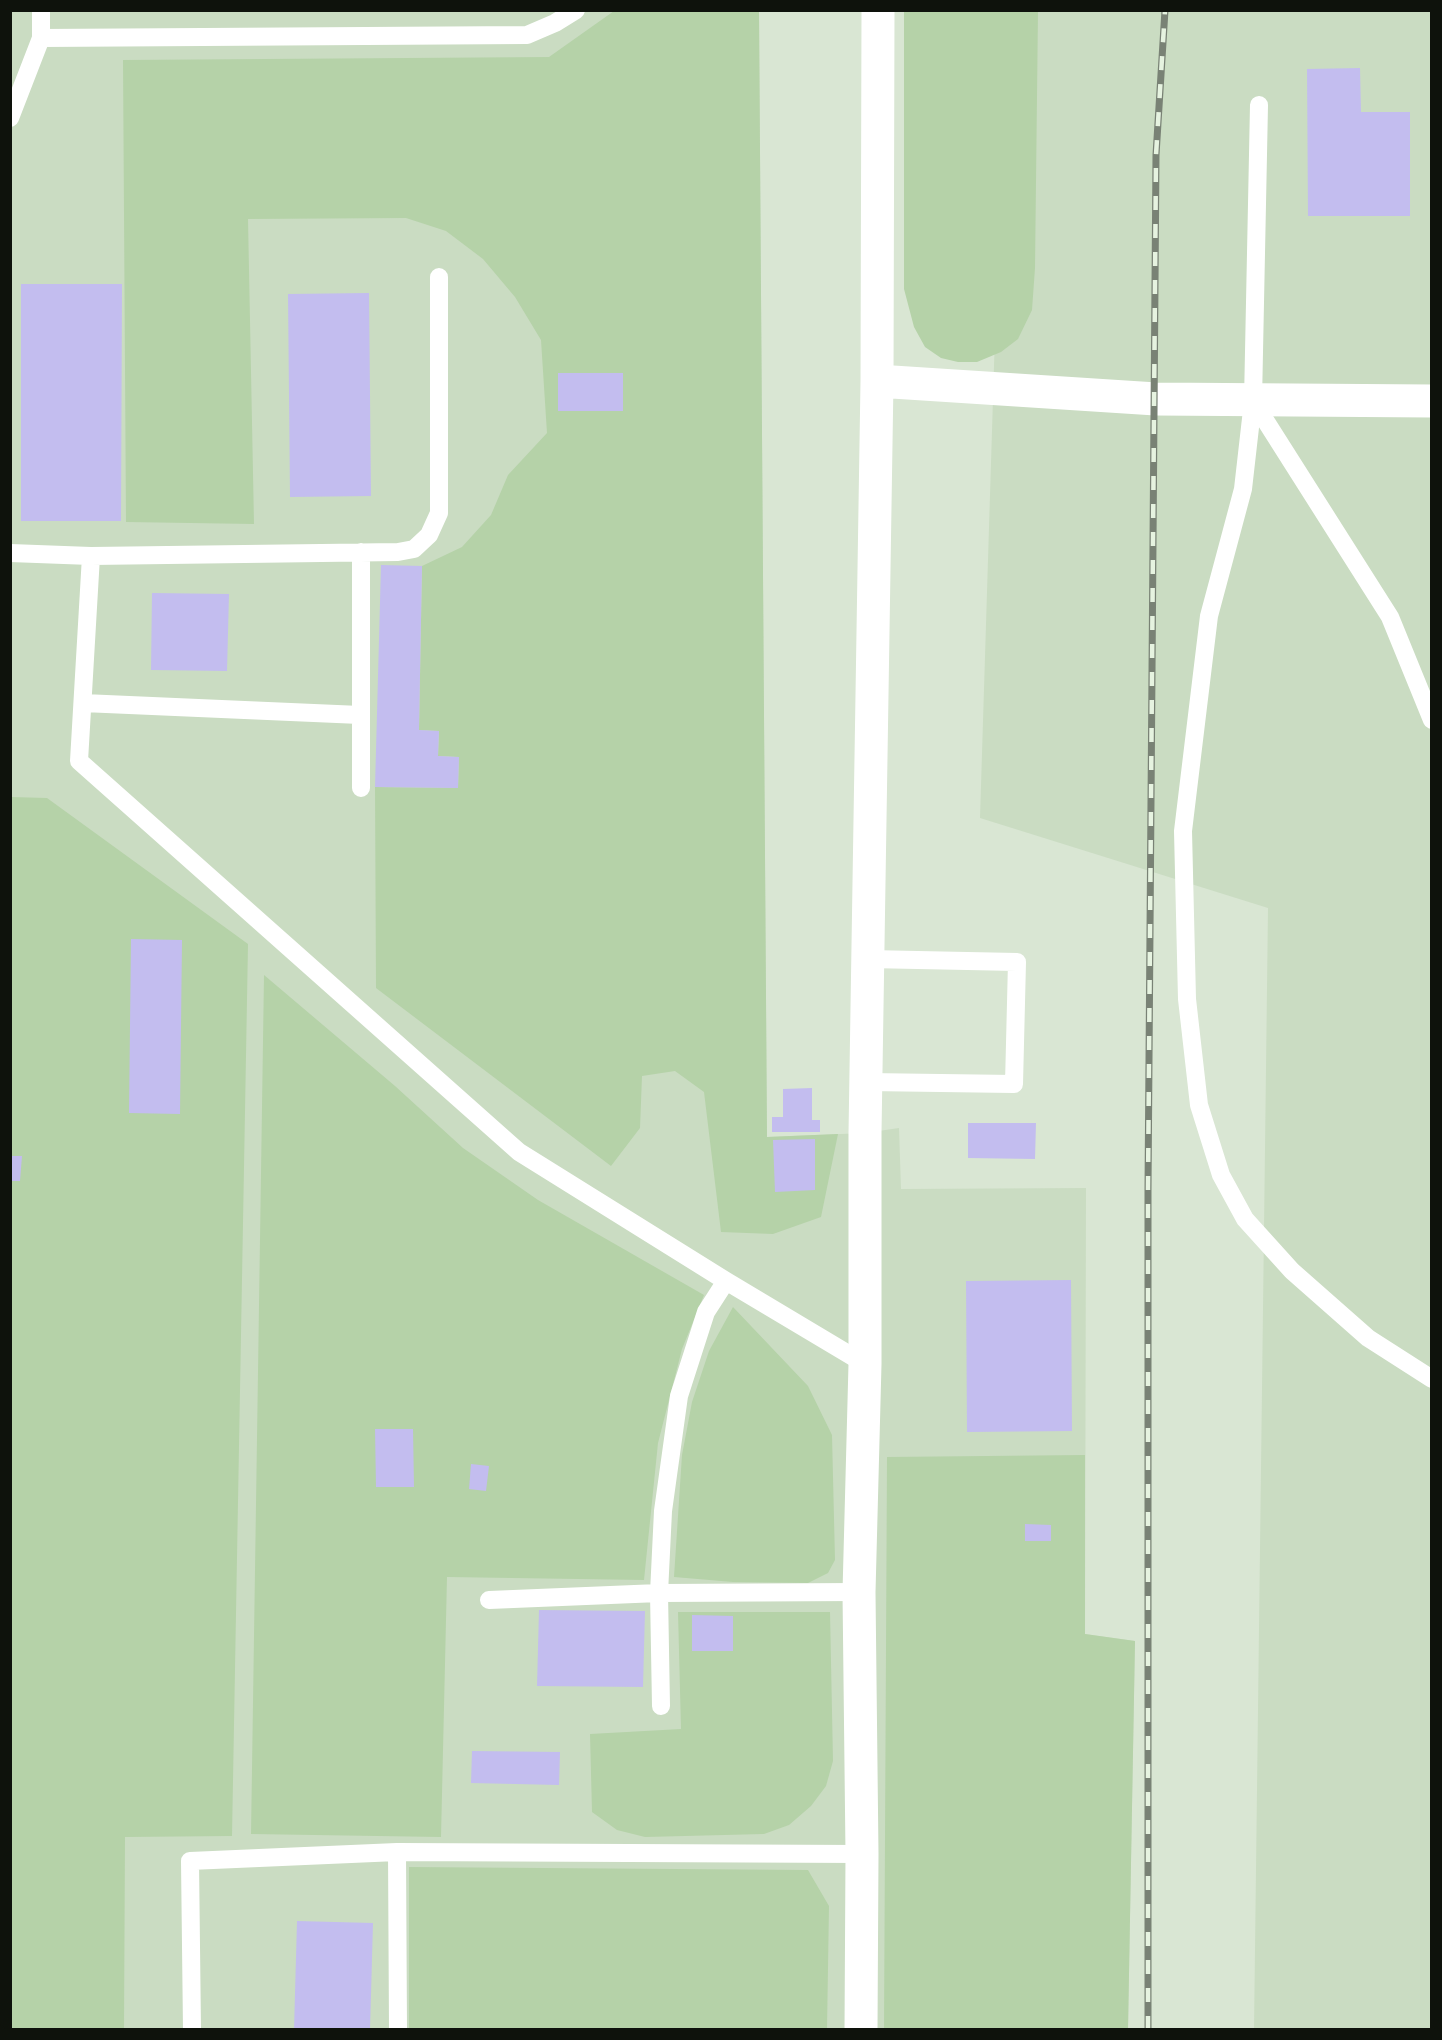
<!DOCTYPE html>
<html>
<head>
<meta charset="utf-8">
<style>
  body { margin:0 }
  #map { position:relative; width:1442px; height:2040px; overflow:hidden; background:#d9e6d3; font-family:Raleway,sans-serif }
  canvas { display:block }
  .frame { position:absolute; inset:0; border:12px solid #0e120c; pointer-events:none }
</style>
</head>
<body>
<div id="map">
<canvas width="1442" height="2040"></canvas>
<div class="frame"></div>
</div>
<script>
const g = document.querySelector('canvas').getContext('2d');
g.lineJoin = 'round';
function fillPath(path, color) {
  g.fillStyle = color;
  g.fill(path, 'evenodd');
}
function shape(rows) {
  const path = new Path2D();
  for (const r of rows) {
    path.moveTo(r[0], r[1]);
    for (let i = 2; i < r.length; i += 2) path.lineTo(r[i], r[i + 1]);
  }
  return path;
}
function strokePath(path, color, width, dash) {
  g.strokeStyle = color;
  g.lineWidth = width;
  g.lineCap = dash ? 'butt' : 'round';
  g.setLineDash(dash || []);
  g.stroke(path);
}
fillPath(shape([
  [11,11,759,11,767,1137,865,1133,899,1128,901,1189,1086,1188,1085,1634,1135,1641,1128,2029,11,2030],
  [1005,11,1431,11,1431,2029,1254,2029,1268,908,980,818]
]), '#cadcc2');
fillPath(shape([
  [614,11,759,11,767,1137,838,1134,821,1217,773,1234,721,1232,704,1092,675,1071,642,1076,640,1128,611,1166,376,988,375,787,458,788,459,757,438,756,439,731,419,730,422,566,462,547,491,515,508,475,547,433,541,340,515,297,483,259,446,231,406,218,248,219,254,524,126,522,123,60,549,57],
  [904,11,1038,11,1035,268,1032,310,1018,339,1001,352,977,362,958,362,941,358,925,347,914,327,904,289],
  [11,797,47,798,248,944,232,1836,125,1837,124,2029,11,2030],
  [264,975,395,1086,463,1148,538,1200,704,1295,682,1349,658,1443,644,1580,447,1577,441,1837,251,1834],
  [733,1307,808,1386,832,1435,835,1560,828,1573,808,1583,733,1582,674,1577,682,1455,692,1402,709,1351],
  [1085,1455,1085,1634,1135,1641,1128,2029,884,2030,887,1457],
  [678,1612,830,1612,833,1761,826,1786,811,1806,789,1825,764,1834,645,1837,617,1830,592,1812,590,1734,681,1729],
  [409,1867,808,1870,829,1906,827,2029,409,2029]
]), '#b5d2a8');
fillPath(shape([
  [1360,68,1361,112,1410,112,1410,216,1308,216,1307,69],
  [21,284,122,284,121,521,21,521],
  [369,293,371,496,290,497,288,294],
  [558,373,623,373,623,411,558,411],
  [381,565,422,566,419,730,439,731,438,756,459,757,458,788,375,787],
  [152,593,229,594,227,671,151,670],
  [131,939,182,940,180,1114,129,1113],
  [812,1088,812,1120,820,1120,820,1132,772,1132,772,1117,783,1117,783,1089],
  [968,1123,1036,1123,1035,1159,968,1158],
  [815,1139,815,1190,775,1192,773,1140],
  [10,1156,22,1156,20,1181,10,1181],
  [1071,1280,1072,1431,967,1432,966,1281],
  [375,1429,413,1429,414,1487,376,1487],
  [471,1464,489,1466,486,1491,469,1489],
  [1025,1524,1051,1525,1051,1541,1025,1541],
  [539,1610,645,1611,643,1687,537,1686],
  [692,1615,733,1616,733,1651,692,1651],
  [472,1751,560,1752,559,1785,471,1783],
  [297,1921,373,1923,370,2030,294,2030]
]), '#c3bdef');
strokePath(shape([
  [41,38,527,35,555,23,576,10],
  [1259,105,1253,401,1243,489,1209,616,1183,831,1187,999,1199,1105,1221,1175,1245,1219,1292,1271,1368,1338,1432,1379],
  [10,118,41,38,41,10],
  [1253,401,1390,617,1432,720],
  [361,552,361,788],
  [10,553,91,556,79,761,519,1152,726,1281,865,1364],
  [91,556,398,552,414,549,429,535,439,513,439,277],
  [83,703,360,715],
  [867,1082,1014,1084,1017,962,868,959],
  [489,1600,659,1593,859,1592],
  [661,1706,659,1593,663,1511,679,1396,706,1312,726,1281],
  [397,1852,398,2030],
  [192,2030,190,1861,397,1852,862,1854]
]), '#fff', 18);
strokePath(shape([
  [877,381,1156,399,1432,401],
  [861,2030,862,1854,859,1592,865,1364,865,1133,877,381,878,10]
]), '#fff', 33);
const rail = shape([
  [1148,2030,1148,1189,1156,155,1165,10]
]);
strokePath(rail, '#798275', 7);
strokePath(rail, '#e6f3e0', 4.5, [14]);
</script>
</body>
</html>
